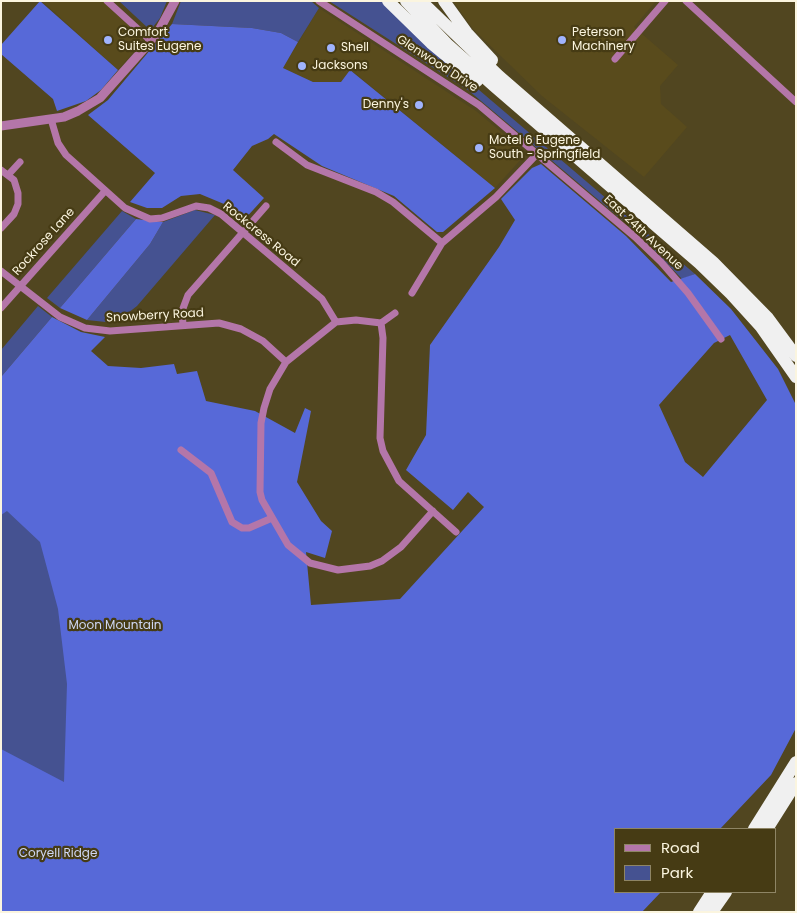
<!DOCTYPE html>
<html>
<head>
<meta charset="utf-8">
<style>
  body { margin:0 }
  #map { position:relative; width:797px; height:913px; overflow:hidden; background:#514620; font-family:Poppins,sans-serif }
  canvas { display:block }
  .frame { position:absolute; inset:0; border:2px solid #fbf5df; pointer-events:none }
  .legend { position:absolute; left:614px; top:828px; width:162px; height:65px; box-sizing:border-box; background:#463b14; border:1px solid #8e8565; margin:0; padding:6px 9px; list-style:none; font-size:15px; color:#fbf5df }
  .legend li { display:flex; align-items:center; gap:10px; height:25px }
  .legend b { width:25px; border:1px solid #8e8565 }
</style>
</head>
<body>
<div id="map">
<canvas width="797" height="913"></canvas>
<div class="frame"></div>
<ul class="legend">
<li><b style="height:6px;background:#b476a9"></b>Road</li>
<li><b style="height:14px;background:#455291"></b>Park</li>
</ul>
</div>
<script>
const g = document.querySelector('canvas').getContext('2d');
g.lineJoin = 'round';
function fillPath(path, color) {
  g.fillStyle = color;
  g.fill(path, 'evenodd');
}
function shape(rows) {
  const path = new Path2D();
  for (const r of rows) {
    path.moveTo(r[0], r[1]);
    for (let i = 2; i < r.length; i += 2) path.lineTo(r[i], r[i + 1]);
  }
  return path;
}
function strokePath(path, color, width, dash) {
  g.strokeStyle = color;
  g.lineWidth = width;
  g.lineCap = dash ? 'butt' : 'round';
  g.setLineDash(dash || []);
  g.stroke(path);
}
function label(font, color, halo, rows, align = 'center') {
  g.font = font + ' Poppins,sans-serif';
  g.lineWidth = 4.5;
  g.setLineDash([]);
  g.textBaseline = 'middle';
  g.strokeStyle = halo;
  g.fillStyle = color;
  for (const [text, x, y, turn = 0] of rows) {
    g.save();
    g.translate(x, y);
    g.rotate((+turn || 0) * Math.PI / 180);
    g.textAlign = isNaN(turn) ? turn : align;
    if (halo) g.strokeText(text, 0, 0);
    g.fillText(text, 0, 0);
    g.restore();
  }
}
fillPath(shape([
  [42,1,102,1,142,38,142,42,118,70],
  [453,1,656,1,634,27,678,65,660,86,661,104,687,127,644,177,542,96,473,29],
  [319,8,476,111,524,151,524,156,495,188,351,70,341,82,313,82,283,68]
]), '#594b1c');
fillPath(shape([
  [119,1,167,1,160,18,153,27,149,29],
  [181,1,311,1,319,8,298,42,281,33,252,28,172,24],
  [329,1,382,1,472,84,695,274,682,279,640,235,468,90],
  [195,210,215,215,137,306,115,323,87,320,150,244,163,222],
  [122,211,136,219,60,308,47,298],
  [38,306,52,317,1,377,1,350],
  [1,392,277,614,1,912]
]), '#455291');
fillPath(shape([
  [40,1,118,70,101,90,86,101,57,111,53,99,1,54,1,45],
  [172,24,252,28,281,33,298,42,283,68,313,82,341,82,350,70,495,188,443,232,437,232,394,196,322,166,274,134,268,139,252,146,233,170,264,198,243,221,224,204,200,194,181,196,162,208,147,208,130,202,155,173,88,115,108,100],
  [541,164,626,236,671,282,695,274,731,309,778,369,796,405,796,728,771,775,720,829,616,829,616,892,661,892,642,912,1,912,1,749,64,782,67,684,58,609,40,542,7,511,1,515,1,377,52,317,81,332,105,337,91,351,108,366,141,368,174,364,177,374,197,371,206,401,255,411,295,433,305,408,311,411,297,482,321,521,332,531,325,558,306,552,311,605,400,599,484,507,468,492,453,510,406,470,426,435,430,345,499,247,515,220,501,199,532,168],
  [730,335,767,400,703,477,685,462,659,405,714,343],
  [136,219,163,222,150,244,87,320,60,308]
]), '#5769d8');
strokePath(shape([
  [107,1,151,41],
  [319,1,479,105,635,237,661,262,688,293,721,339],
  [686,1,796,102],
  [615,59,665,1],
  [51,119,58,143,66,155,125,208,150,219,162,218,196,206,209,208,221,214,322,299,336,322],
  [276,142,307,165,376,192,393,202,442,243],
  [1,170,14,180,18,193,18,204,14,214,1,228],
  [9,174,20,162],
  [1,271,60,317,85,328,110,331,219,323,241,329,263,341,286,362],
  [412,293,442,243,496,197,537,154],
  [1,308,105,191],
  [395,313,381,323,356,320,336,322,286,362,270,389,264,408,261,423,260,492,262,500,288,545,310,563,338,570,370,566,382,561,401,547,433,511],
  [381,323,383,338,380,438,383,451,399,481,456,532],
  [183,325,182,311,188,295,266,206],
  [181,450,211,473,232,522,242,528,249,528,272,518]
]), '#b476a9', 7);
strokePath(shape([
  [1,126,64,117,78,111,100,98,157,34,175,1]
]), '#b476a9', 9);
strokePath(shape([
  [388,1,431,43,477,81],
  [406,1,447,44,494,86,699,263,731,294,761,327,796,377],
  [421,1,499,76,713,262,768,318,796,356],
  [444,1,467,33,492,60],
  [754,829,796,762],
  [767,829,796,783],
  [699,912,712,892],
  [712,912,726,892]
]), '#f0f0f0', 12);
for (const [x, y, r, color] of [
  [108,40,5,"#a0b3fd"],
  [562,40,5,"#a0b3fd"],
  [331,48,5,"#a0b3fd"],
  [302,66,5,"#a0b3fd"],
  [419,105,5,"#a0b3fd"],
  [479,148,5,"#a0b3fd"]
]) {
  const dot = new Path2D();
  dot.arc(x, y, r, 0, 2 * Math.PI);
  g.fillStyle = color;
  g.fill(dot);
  strokePath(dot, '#463b14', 2);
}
label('12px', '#fbf5df', '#463b14', [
  ["Comfort",118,33],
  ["Suites Eugene",118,47],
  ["Peterson",572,33],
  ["Machinery",572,47],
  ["Shell",341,48],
  ["Jacksons",312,66],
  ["Denny's",409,105,"right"],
  ["Motel 6 Eugene",489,141],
  ["South - Springfield",489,155]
], 'left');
label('12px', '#fbf5df', '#463b14', [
  ["Glenwood Drive",437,64,33],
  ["East 24th Avenue",643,233,43],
  ["Rockcress Road",261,235,39],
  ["Rockrose Lane",44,242,-48],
  ["Snowberry Road",155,316,-3]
]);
label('12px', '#cfd7f4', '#463b14', [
  ["Moon Mountain",115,626],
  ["Coryell Ridge",58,854]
]);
</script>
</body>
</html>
